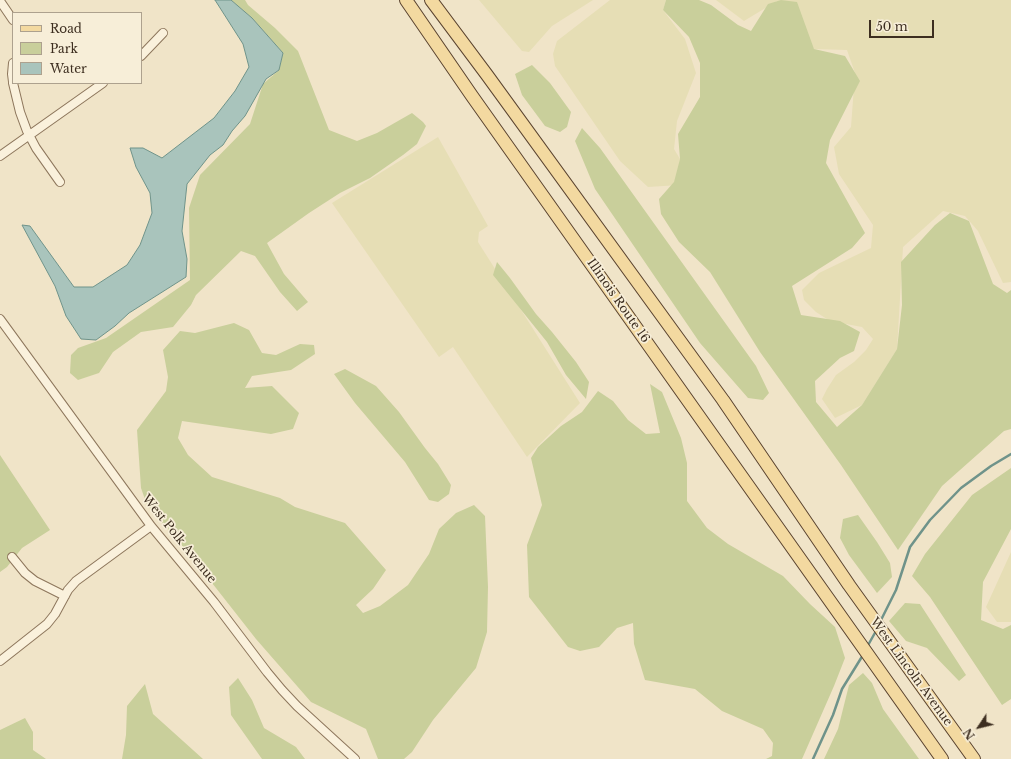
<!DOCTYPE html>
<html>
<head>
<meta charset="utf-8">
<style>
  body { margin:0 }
  #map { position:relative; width:1011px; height:759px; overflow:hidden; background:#f0e4c8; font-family:"Libre Baskerville",serif }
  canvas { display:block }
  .legend { position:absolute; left:12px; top:12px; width:130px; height:72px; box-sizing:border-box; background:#f7eed8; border:1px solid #ada18e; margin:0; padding:5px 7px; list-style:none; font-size:12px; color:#3d2e20 }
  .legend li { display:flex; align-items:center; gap:8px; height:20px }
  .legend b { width:20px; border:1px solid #ada18e }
  .north { position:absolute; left:959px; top:707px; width:40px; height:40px; -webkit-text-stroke:3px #f7eed8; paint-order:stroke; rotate:235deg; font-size:11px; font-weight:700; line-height:16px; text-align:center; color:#3d2e20 }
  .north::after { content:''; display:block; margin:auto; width:14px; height:18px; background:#3d2e20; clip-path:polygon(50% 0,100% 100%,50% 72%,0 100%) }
  .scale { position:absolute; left:869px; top:20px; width:65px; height:18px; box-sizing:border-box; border:2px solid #3d2e20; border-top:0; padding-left:5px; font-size:12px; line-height:14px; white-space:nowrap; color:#3d2e20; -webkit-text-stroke:3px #f7eed8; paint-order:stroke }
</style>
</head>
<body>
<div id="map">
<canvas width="1011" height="759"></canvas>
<ul class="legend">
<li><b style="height:5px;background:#f3d9a0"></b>Road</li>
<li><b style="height:11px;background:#c9cf9b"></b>Park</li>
<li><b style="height:11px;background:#a9c4bc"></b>Water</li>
</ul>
<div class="north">N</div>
<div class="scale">50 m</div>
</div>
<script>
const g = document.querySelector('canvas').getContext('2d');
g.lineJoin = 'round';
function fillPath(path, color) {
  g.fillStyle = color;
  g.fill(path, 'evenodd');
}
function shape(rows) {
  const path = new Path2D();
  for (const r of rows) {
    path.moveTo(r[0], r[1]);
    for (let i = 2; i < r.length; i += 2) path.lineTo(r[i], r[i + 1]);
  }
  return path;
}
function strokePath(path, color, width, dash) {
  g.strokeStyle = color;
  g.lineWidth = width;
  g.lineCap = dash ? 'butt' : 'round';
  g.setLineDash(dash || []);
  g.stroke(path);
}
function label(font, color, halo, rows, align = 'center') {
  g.font = font + ' "Libre Baskerville",serif';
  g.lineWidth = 3.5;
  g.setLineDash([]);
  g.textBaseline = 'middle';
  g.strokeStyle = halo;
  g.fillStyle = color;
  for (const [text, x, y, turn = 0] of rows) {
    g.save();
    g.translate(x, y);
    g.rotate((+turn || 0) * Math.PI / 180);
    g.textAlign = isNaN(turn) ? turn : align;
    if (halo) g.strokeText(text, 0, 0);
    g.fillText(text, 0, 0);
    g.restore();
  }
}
fillPath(shape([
  [479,0,593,0,552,26,529,52,522,51],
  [610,0,666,0,663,10,685,39,696,73,677,121,674,149,680,159,679,185,648,187,620,161,555,66,553,54,557,41],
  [716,0,1011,0,1011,282,1003,283,978,231,965,216,943,211,903,247,897,349,862,405,835,418,822,399,827,389,836,375,854,362,866,350,873,339,862,327,830,321,816,312,804,300,802,290,819,273,871,248,873,225,839,174,834,147,851,127,855,73,847,50,814,49,777,1,744,21],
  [438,137,488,226,479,232,478,242,580,403,527,457,453,347,439,357,332,203],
  [1011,552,1011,622,997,622,986,607]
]), '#e6deb5');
fillPath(shape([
  [231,0,245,0,248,5,275,28,298,51,329,130,357,141,377,133,412,113,423,122,426,126,417,144,403,155,370,178,340,193,309,213,267,243,284,274,308,302,297,311,280,292,255,256,241,251,196,295,191,305,173,327,141,332,113,352,99,373,78,380,70,373,71,355,78,348,106,338,190,280,189,208,200,175,250,124,263,84,279,70,283,53,252,18],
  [666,0,699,0,711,5,738,25,751,31,768,4,781,0,797,2,814,49,845,56,860,81,830,140,826,163,865,233,852,248,792,286,801,315,840,321,860,332,854,351,840,358,815,381,816,402,837,427,862,405,897,349,902,305,901,262,935,225,950,213,969,221,993,284,1007,293,1011,290,1011,429,1004,431,942,486,898,550,841,465,760,352,710,272,679,242,661,214,659,199,674,182,680,159,678,134,700,97,700,63,689,37,663,10],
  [532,65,550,83,571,112,567,127,560,132,545,126,522,95,515,74],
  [582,128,600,148,756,366,769,393,763,400,748,398,700,343,595,189,575,141],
  [497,262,510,278,536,314,552,332,576,362,589,382,586,399,566,375,547,342,493,275],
  [234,323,249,330,262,353,276,355,300,344,314,345,315,354,291,370,252,376,245,388,272,386,299,413,293,429,271,434,182,421,178,438,188,455,212,477,280,498,295,507,345,523,386,570,373,589,356,605,363,613,380,606,408,585,429,554,439,529,456,513,474,505,485,516,488,587,487,632,476,668,433,720,412,752,404,759,378,759,366,729,311,702,256,639,194,560,147,505,141,488,137,430,166,391,168,377,163,350,180,331,195,333],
  [345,369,376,386,399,412,425,448,438,464,451,485,449,494,438,502,429,500,405,462,355,403,334,374],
  [650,384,662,392,681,438,687,463,687,501,707,528,728,544,783,576,810,604,835,627,845,658,834,686,802,759,766,759,772,756,773,743,763,729,722,711,695,689,645,680,634,644,633,623,617,628,599,647,580,651,568,647,529,597,527,545,542,505,531,458,538,447,561,426,582,412,598,391,613,401,628,420,646,434,660,433],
  [0,455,50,530,22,548,7,567,0,572],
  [1011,468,1011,529,983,582,981,620,1003,629,1011,625,1011,699,1002,705,930,597,912,576,925,554,972,495],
  [858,515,877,542,890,563,892,577,877,593,849,555,840,538,843,519],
  [905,603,920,604,966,675,959,681,927,648,906,641,889,621],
  [863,673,872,683,883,709,919,759,824,759,838,729,849,685],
  [238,678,252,700,264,728,296,747,305,759,262,759,231,715,229,687],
  [145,684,153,714,203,759,122,759,126,735,127,706],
  [25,718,33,732,33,750,46,759,0,759,0,730]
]), '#c9cf9b');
const water = shape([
  [215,0,231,0,252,18,283,53,279,70,266,79,245,116,232,131,223,145,210,155,187,184,182,231,187,259,186,277,129,313,115,326,96,340,81,339,66,316,55,286,22,225,30,226,74,287,93,287,127,265,140,245,152,213,150,193,136,167,130,148,143,148,162,158,214,118,235,91,249,67,243,44,215,0]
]);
fillPath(water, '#a9c4bc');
strokePath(water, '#6f938a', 1);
strokePath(shape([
  [880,622,896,590,910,547,930,520,961,488,991,466,1011,454],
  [867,647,876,631],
  [813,759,833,715,842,689,863,655]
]), '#6f938a', 2.5);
const minor = shape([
  [0,1,13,20],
  [141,56,163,33],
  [13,63,12,74,13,82],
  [13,83,20,112,27,131,36,148,60,182],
  [0,156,103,83],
  [0,319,151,526,214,602,267,672,282,690,297,706,355,759],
  [12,557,25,573,35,581,65,596],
  [0,661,47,624,55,614,68,590,76,581,151,526]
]);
const primary = shape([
  [406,0,472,96,942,759],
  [431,0,487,75,723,400,849,585,974,759]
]);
strokePath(minor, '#8d765c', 10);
strokePath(primary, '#5b4430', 14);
strokePath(minor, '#faf1dc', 8);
strokePath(primary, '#f3d9a0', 12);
label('12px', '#3d2e20', '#f7eed8', [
  ["Illinois Route 16",618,301,55],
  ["West Polk Avenue",179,539,51],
  ["West Lincoln Avenue",911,672,54]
]);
</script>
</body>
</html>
